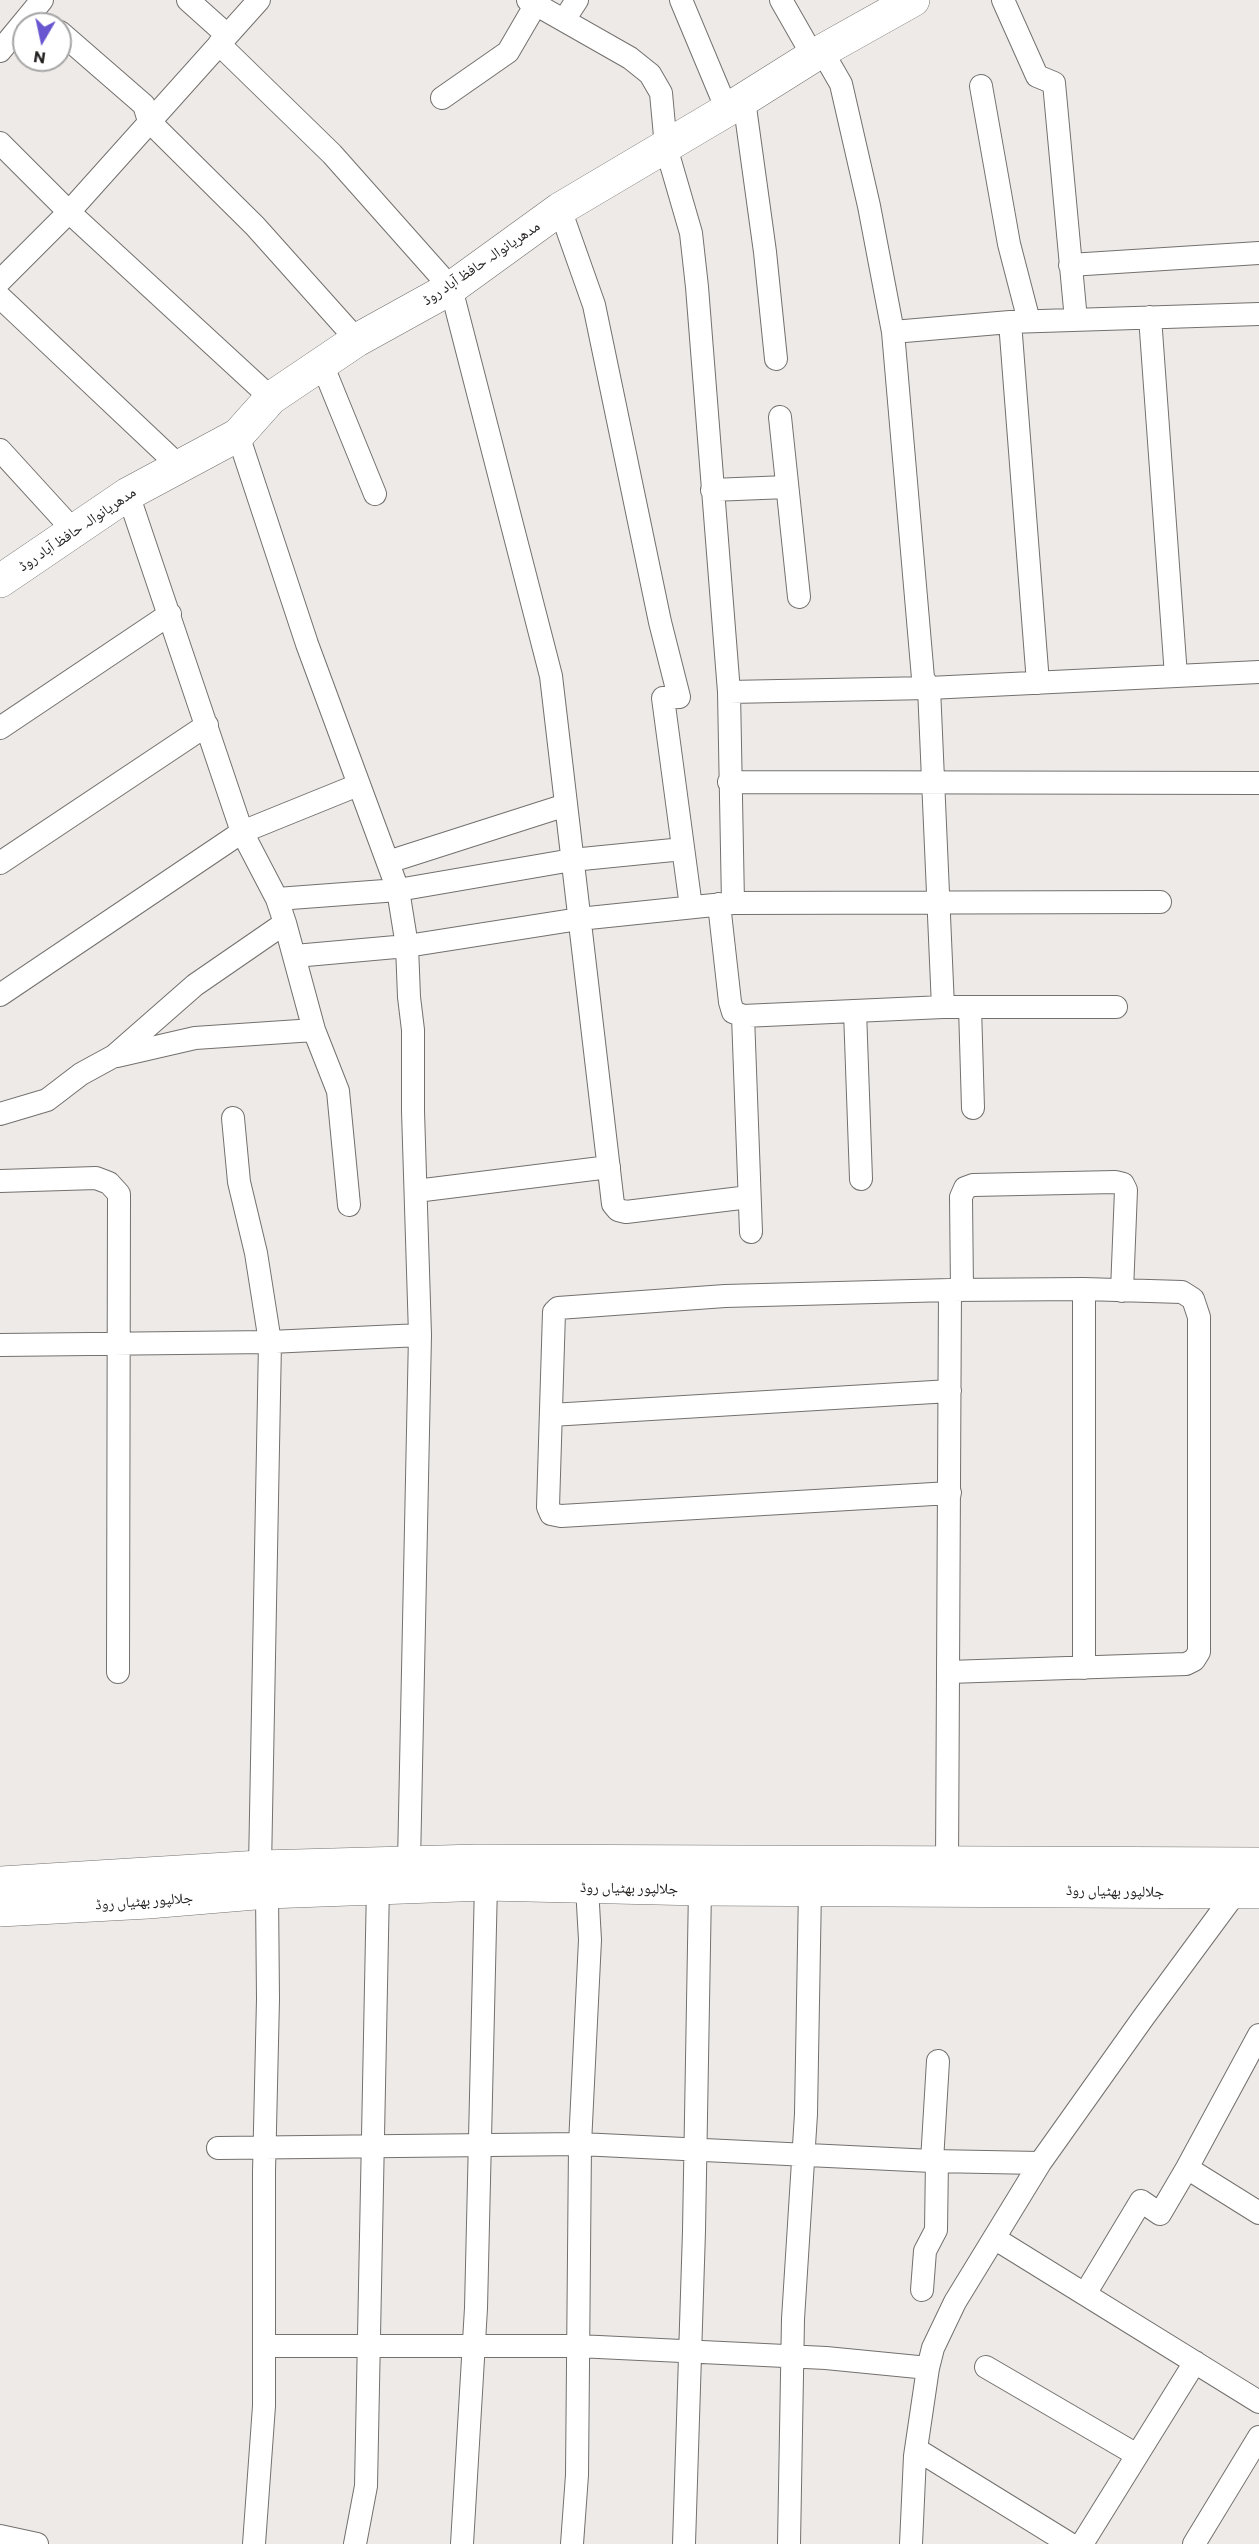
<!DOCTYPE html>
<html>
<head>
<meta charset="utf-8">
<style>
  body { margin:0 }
  #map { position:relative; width:1259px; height:2544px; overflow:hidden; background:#eeeae7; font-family:Commissioner,sans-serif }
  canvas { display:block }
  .north { position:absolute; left:12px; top:12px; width:60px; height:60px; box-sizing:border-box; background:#fff; border:2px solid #a7a6a6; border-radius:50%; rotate:189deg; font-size:16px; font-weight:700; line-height:24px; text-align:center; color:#232120 }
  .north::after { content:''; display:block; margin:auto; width:21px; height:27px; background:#6756cf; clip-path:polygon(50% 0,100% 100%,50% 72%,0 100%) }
</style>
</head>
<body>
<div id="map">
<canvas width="1259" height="2544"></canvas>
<div class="north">N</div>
</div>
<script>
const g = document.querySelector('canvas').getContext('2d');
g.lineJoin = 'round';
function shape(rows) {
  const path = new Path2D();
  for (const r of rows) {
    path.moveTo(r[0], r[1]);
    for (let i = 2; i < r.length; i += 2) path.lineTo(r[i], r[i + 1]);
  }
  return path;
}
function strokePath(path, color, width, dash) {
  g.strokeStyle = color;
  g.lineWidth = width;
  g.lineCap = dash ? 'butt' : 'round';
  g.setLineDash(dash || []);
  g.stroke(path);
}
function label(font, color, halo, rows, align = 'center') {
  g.font = font + ' Commissioner,"Noto Naskh Arabic",sans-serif';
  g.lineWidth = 6;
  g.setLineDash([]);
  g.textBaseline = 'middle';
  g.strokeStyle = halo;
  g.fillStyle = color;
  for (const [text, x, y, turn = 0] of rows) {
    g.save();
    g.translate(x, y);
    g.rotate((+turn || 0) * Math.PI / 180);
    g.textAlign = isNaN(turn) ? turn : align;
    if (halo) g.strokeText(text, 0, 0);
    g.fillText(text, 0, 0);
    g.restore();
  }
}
const street = shape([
  [188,0,227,35],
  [528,0,630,58,650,74,661,93,666,147,691,233,697,287,729,692,733,903],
  [681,0,727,110],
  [781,0,813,56],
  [1003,0,1037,76,1054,83,1076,320],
  [564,20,577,0],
  [60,32,144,105,149,121,255,226,357,340],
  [219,44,332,154,451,288,551,676,613,1204,618,1210,626,1212,749,1197],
  [0,51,42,0],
  [822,51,841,84,869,206,893,332,923,678,929,688,943,1007],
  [981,86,1009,244,1029,321],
  [442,98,508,52,536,4],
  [744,100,765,252,776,359],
  [0,143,69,212,271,398],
  [560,209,594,305,660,622,679,697,663,698,691,907],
  [1070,265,1259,253],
  [0,281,69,212,259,0],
  [0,297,178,465],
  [1150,317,1176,676],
  [1010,322,1038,683],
  [893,332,1010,322,1259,314],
  [322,364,375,494],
  [780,417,799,597],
  [238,435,307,644,398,890,407,946,409,997,413,1030,413,1111,420,1335,409,1863],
  [0,450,74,531],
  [712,490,787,487],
  [128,494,242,832,277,899,285,923,314,1030,338,1091,349,1205],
  [729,692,929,688,1259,672],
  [0,728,170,614],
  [729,782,1259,783],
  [388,862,566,805],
  [0,863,207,725],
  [277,899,398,890,572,860,683,849],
  [719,904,730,1002,733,1012,743,1016,943,1007,1116,1007],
  [295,956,407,946,579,919,733,903,1160,902],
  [0,995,242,832,358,785],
  [970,1007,973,1108],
  [855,1011,861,1179],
  [743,1016,751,1232],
  [117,1056,195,1038,314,1030],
  [0,1114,47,1100,81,1074,114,1056,195,985,285,923],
  [233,1118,239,1182,256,1253,270,1342,260,1867],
  [0,1181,96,1178,109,1183,119,1194,118,1672],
  [416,1191,609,1167],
  [1084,1289,1084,1668],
  [962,1290,961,1197,965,1188,973,1185,1115,1182,1123,1184,1126,1190,1122,1291],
  [0,1345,270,1342,420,1335],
  [551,1415,950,1391],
  [949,1672,1186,1664,1194,1660,1199,1652,1199,1317,1193,1299,1182,1292,1084,1289,950,1290,725,1296,558,1308,554,1312,548,1507,551,1514,561,1516,950,1493],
  [947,1865,950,1290],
  [218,2148,580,2144,932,2161,1040,2163],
  [932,2161,938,2061],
  [1187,2168,1259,2213],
  [994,2238,1259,2402],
  [922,2290,925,2251,936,2230,937,2160],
  [1085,2294,1141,2201,1160,2214,1187,2168,1259,2035],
  [264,2346,578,2346,826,2358,928,2368],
  [986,2367,1137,2455],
  [916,2449,1070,2544],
  [0,2536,37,2544],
  [254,2544,264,2406,264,2172,268,1999,267,1892],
  [355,2544,366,2486,378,1886],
  [462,2544,476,2308,486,1884],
  [572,2544,577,2475,580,2144,590,1940,587,1887],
  [684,2544,694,2231,700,1889],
  [789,2544,793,2319,806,2114,810,1889],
  [911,2544,915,2456,928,2368,933,2348,955,2302,1040,2163,1143,2018,1236,1892],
  [1082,2544,1195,2362],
  [1194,2544,1259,2437]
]);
const primary = shape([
  [0,581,128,494,238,435,271,398,357,340,451,288,560,209,727,110,813,56,913,0],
  [0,1883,260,1867,478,1861,1259,1864],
  [0,1910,148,1902,267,1892,486,1884,700,1889,1259,1892]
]);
strokePath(street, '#73706e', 24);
strokePath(primary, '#73706e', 34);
strokePath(street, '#fff', 22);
strokePath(primary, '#fff', 33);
label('15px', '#232120', '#fff', [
  ["مدھریانوالہ حافظ آباد روڈ",481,263,-34],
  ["مدھریانوالہ حافظ آباد روڈ",77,529,-34],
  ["جلالپور بھٹیاں روڈ",629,1888,1],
  ["جلالپور بھٹیاں روڈ",1115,1891,1],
  ["جلالپور بھٹیاں روڈ",144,1901,-4]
]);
</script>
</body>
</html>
